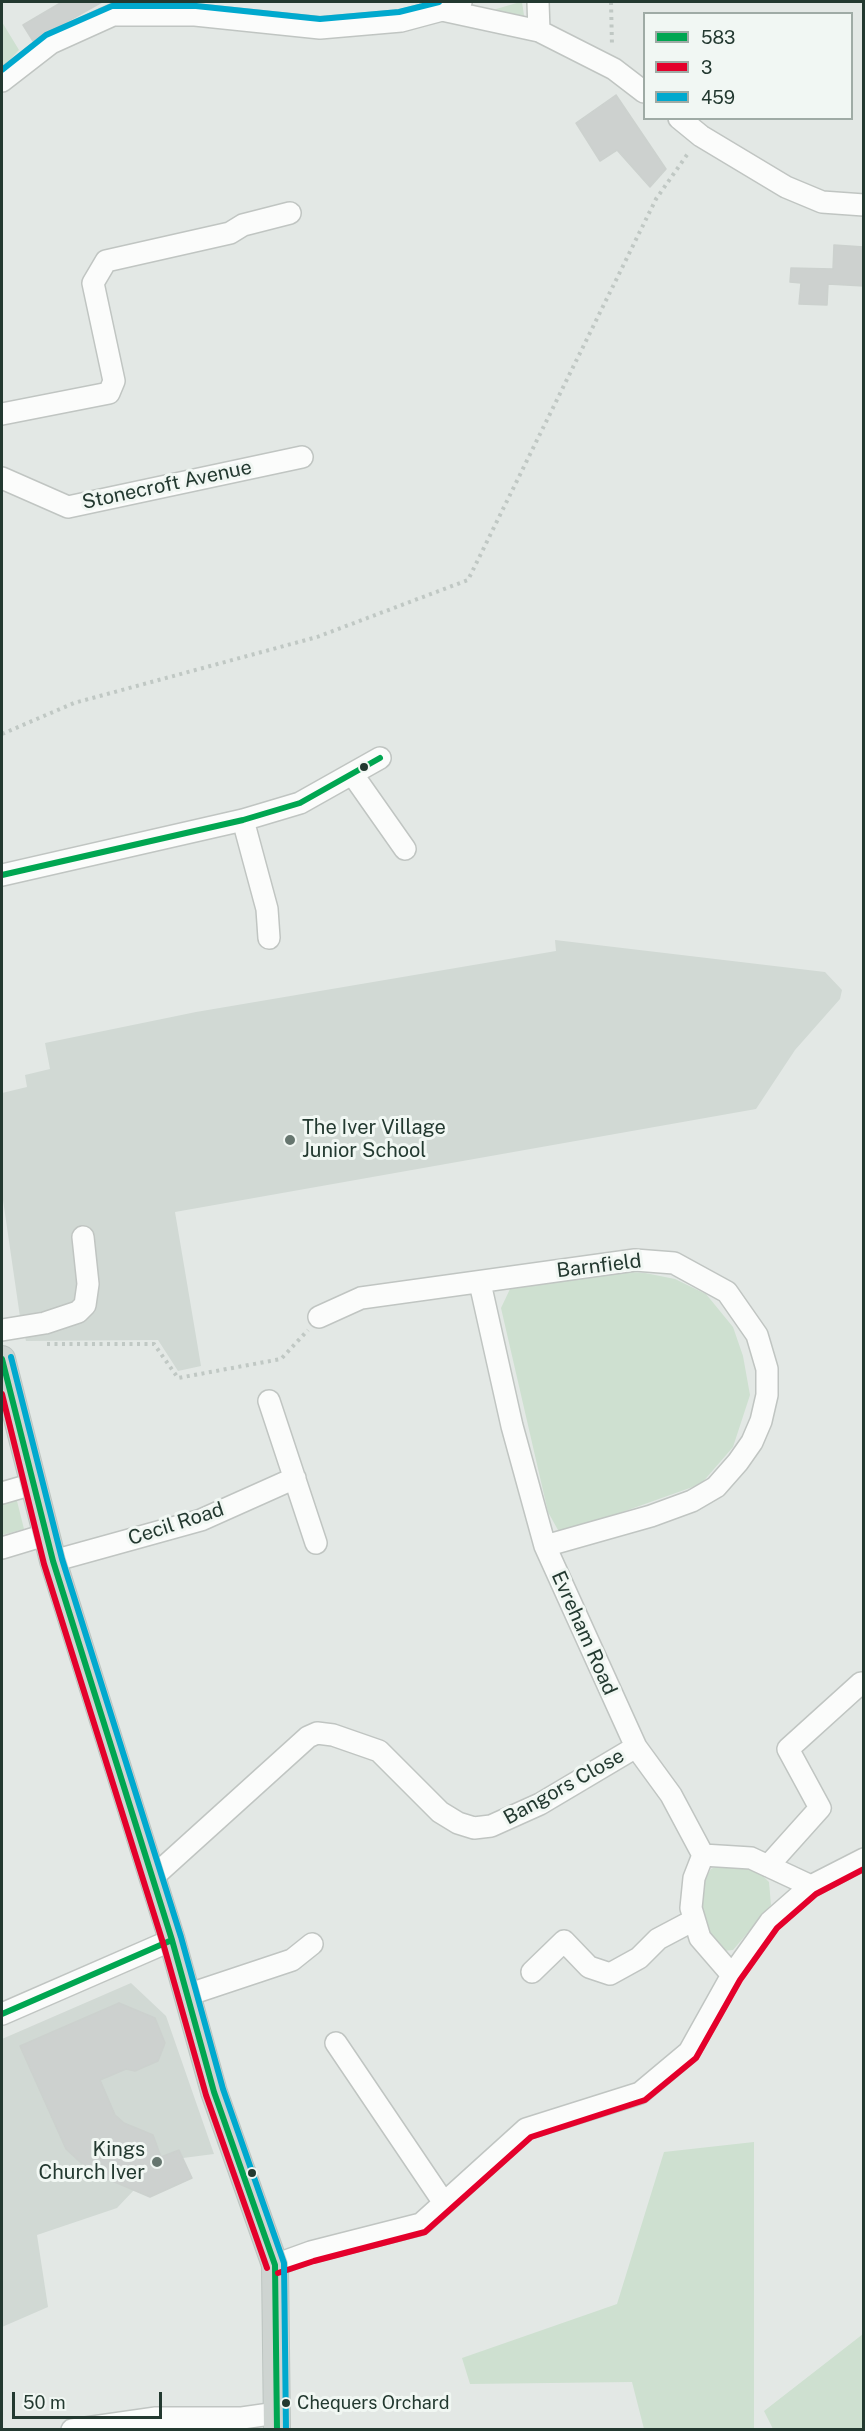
<!DOCTYPE html>
<html>
<head>
<meta charset="utf-8">
<style>
  body { margin:0 }
  #map { position:relative; width:865px; height:2431px; overflow:hidden; background:#e3e8e5; font-family:"Public Sans",sans-serif }
  canvas { display:block }
  .frame { position:absolute; inset:0; border:3px solid #233930; pointer-events:none }
  .legend { position:absolute; left:643px; top:12px; width:210px; height:108px; box-sizing:border-box; background:#f1f7f3; border:2px solid #9faba5; margin:0; padding:8px 10px; list-style:none; font-size:18px; color:#233930 }
  .legend li { display:flex; align-items:center; gap:12px; height:30px }
  .legend b { width:30px; border:2px solid #9faba5 }
  .scale { position:absolute; left:12px; top:2392px; width:150px; height:27px; box-sizing:border-box; border:3px solid #233930; border-top:0; padding-left:8px; font-size:18px; line-height:21px; white-space:nowrap; color:#233930; -webkit-text-stroke:4px #f1f7f3; paint-order:stroke }
</style>
</head>
<body>
<div id="map">
<canvas width="865" height="2431"></canvas>
<div class="frame"></div>
<ul class="legend">
<li><b style="height:8px;background:#00a651"></b>583</li>
<li><b style="height:8px;background:#e4002b"></b>3</li>
<li><b style="height:8px;background:#00a9ce"></b>459</li>
</ul>
<div class="scale">50 m</div>
</div>
<script>
const g = document.querySelector('canvas').getContext('2d');
g.lineJoin = 'round';
function fillPath(path, color) {
  g.fillStyle = color;
  g.fill(path, 'evenodd');
}
function shape(rows) {
  const path = new Path2D();
  for (const r of rows) {
    path.moveTo(r[0], r[1]);
    for (let i = 2; i < r.length; i += 2) path.lineTo(r[i], r[i + 1]);
  }
  return path;
}
function strokePath(path, color, width, dash) {
  g.strokeStyle = color;
  g.lineWidth = width;
  g.lineCap = dash ? 'butt' : 'round';
  g.setLineDash(dash || []);
  g.stroke(path);
}
function label(font, color, halo, rows, align = 'center') {
  g.font = font + ' "Public Sans",sans-serif';
  g.lineWidth = 6;
  g.setLineDash([]);
  g.textBaseline = 'middle';
  g.strokeStyle = halo;
  g.fillStyle = color;
  for (const [text, x, y, turn = 0] of rows) {
    g.save();
    g.translate(x, y);
    g.rotate((+turn || 0) * Math.PI / 180);
    g.textAlign = isNaN(turn) ? turn : align;
    if (halo) g.strokeText(text, 0, 0);
    g.fillText(text, 0, 0);
    g.restore();
  }
}
fillPath(shape([
  [555,940,825,972,842,990,840,999,795,1050,756,1109,175,1212,201,1366,178,1371,158,1340,26,1341,20,1317,2,1193,2,1093,27,1087,25,1075,50,1069,45,1043,196,1012,556,951],
  [131,1983,166,2016,214,2154,183,2158,179,2150,161,2157,159,2151,156,2152,132,2183,134,2190,117,2208,37,2235,48,2307,2,2327,2,2039]
]), '#d1d9d4');
fillPath(shape([
  [522,2,525,22,486,12,520,2],
  [2,22,19,50,4,66,2,62],
  [616,1271,645,1273,675,1279,706,1294,733,1327,743,1356,750,1395,733,1447,701,1484,569,1531,558,1530,548,1512,501,1308,510,1289],
  [13,1485,24,1529,2,1535,2,1488],
  [734,1864,758,1871,769,1882,771,1905,733,1950,723,1951,713,1948,696,1894,711,1869,720,1865],
  [754,2142,754,2429,644,2429,632,2382,470,2384,462,2358,617,2304,664,2152],
  [863,2334,863,2429,773,2429,764,2411]
]), '#cee0d0');
const building = shape([
  [62,2,102,2,33,41,23,25,62,2],
  [616,95,666,169,650,187,617,150,600,161,576,123,616,95],
  [834,245,864,247,864,286,828,284,827,305,799,304,801,283,790,282,791,268,833,269,834,245],
  [119,2003,155,2018,165,2043,158,2061,135,2071,126,2069,100,2080,115,2115,124,2123,153,2135,161,2157,179,2150,192,2178,150,2197,91,2172,66,2149,20,2046,119,2003]
]);
fillPath(building, '#cdd1cf');
strokePath(building, '#ccd1ce', 1.5);
const minor = shape([
  [538,2,539,31],
  [442,10,539,31,614,69,644,92],
  [2,81,51,43,113,15,195,15,320,28,401,21,442,10,461,2],
  [679,118,701,136,786,187,822,202,864,205],
  [2,414,109,393,114,381,93,283,106,261,230,233,243,225,290,213],
  [2,478,68,507,302,457],
  [353,775,405,849],
  [243,820,267,909,269,938],
  [2,875,243,820,300,803,380,758],
  [480,1283,512,1426,545,1546,636,1747,671,1795,703,1855,751,1858,811,1886],
  [319,1317,361,1298,635,1260,674,1263,727,1292,757,1335,767,1369,767,1395,761,1421,752,1442,738,1462,716,1487,692,1501,651,1516,545,1546],
  [2,1330,45,1323,78,1312,85,1305,88,1284,83,1237],
  [269,1401,316,1543],
  [2,1493,33,1484],
  [2,1548,45,1535],
  [53,1561,201,1520,295,1478],
  [703,1855,694,1878,691,1908,700,1938,732,1975],
  [768,1866,820,1808,788,1749,861,1683],
  [152,1878,308,1737,317,1733,333,1735,379,1751,440,1812,458,1823,474,1828,491,1826,540,1804,636,1747],
  [532,1972,564,1941,589,1967,610,1974,639,1958,658,1939,694,1920],
  [187,1995,292,1960,312,1944],
  [2,2014,172,1940],
  [336,2043,444,2203],
  [275,2265,311,2252,421,2224,526,2129,640,2093,689,2052,732,1975,770,1922,811,1886,864,1859],
  [72,2430,156,2418,242,2418,277,2413]
]);
const major = shape([
  [2,1359,53,1561,172,1940,214,2092,275,2265,277,2430]
]);
strokePath(minor, '#c0c5c2', 24);
strokePath(major, '#bcc4c0', 28);
strokePath(shape([
  [611,2,612,46],
  [2,734,74,703,317,637,468,580,656,199,689,152],
  [47,1344,154,1344,178,1378,281,1359,308,1330]
]), '#c0c8c4', 4, [3, 4.5]);
strokePath(minor, '#fbfcfb', 21);
strokePath(major, '#ced4d1', 26);
strokePath(shape([
  [2,875,243,820,300,803,380,758],
  [2,1359,53,1561,172,1940,214,2092,275,2265,277,2430],
  [2,2014,172,1940]
]), '#00a651', 6);
strokePath(shape([
  [2,1394,44,1564,163,1943,206,2095,267,2268],
  [278,2273,314,2261,425,2232,531,2137,645,2100,696,2058,740,1980,777,1928,816,1894,864,1869]
]), '#e4002b', 6);
strokePath(shape([
  [2,70,46,35,112,6,196,6,320,19,399,12,439,2],
  [11,1357,62,1559,181,1937,223,2089,284,2263,286,2430]
]), '#00a9ce', 6);
for (const [x, y, r, color] of [
  [364,767,5,"#233930"],
  [290,1140,6,"#66766f"],
  [157,2162,6,"#66766f"],
  [252,2173,5,"#233930"],
  [286,2403,5,"#233930"]
]) {
  const dot = new Path2D();
  dot.arc(x, y, r, 0, 2 * Math.PI);
  g.fillStyle = color;
  g.fill(dot);
  strokePath(dot, '#f1f7f3', 2);
}
label('18px', '#233930', '#f1f7f3', [
  ["Chequers Orchard",297,2403]
], 'left');
label('20px', '#233930', '#f1f7f3', [
  ["Stonecroft Avenue",167,485,-12],
  ["Barnfield",599,1266,-7],
  ["Cecil Road",176,1524,-18],
  ["Evreham Road",584,1633,66],
  ["Bangors Close",564,1787,-29]
]);
label('20px', '#233930', '#f1f7f3', [
  ["The Iver Village",302,1128],
  ["Junior School",302,1151],
  ["Kings",145,2150,"right"],
  ["Church Iver",145,2173,"right"]
], 'left');
</script>
</body>
</html>
